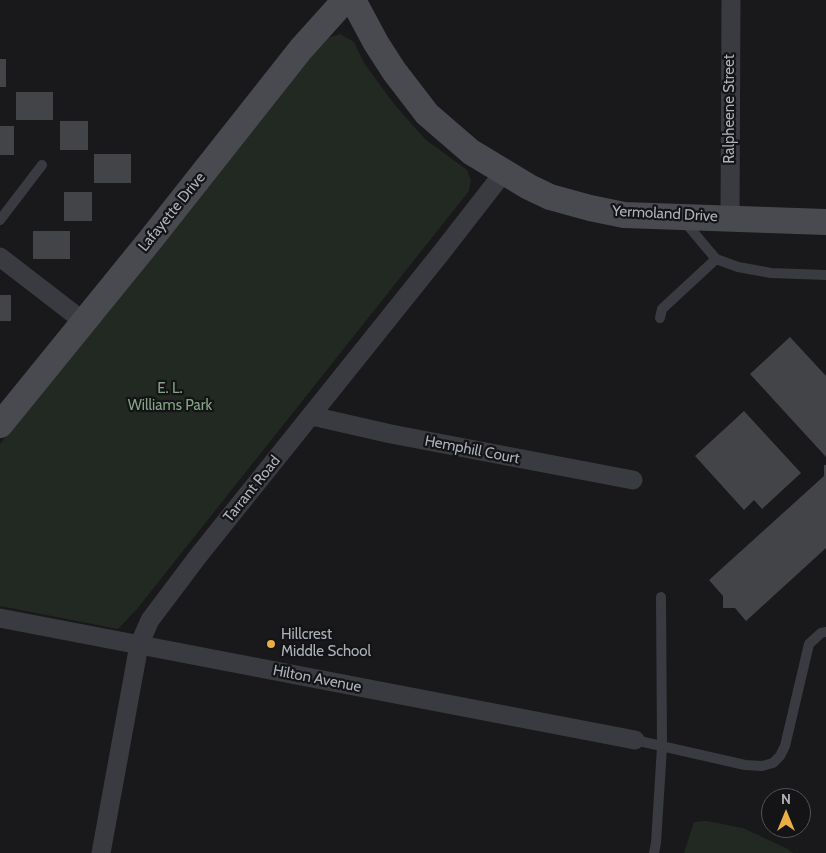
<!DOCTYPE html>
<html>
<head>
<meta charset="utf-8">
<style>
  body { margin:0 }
  #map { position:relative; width:826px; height:853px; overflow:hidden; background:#19191b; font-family:Cabin,sans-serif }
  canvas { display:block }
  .north { position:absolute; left:761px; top:788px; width:50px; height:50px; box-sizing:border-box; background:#141416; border:1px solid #515358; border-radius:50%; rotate:0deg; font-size:14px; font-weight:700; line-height:20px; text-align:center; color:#acb1ba }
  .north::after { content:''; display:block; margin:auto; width:18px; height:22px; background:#e9ae44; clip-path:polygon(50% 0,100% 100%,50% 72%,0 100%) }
</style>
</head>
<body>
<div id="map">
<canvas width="826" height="853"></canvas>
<div class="north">N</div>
</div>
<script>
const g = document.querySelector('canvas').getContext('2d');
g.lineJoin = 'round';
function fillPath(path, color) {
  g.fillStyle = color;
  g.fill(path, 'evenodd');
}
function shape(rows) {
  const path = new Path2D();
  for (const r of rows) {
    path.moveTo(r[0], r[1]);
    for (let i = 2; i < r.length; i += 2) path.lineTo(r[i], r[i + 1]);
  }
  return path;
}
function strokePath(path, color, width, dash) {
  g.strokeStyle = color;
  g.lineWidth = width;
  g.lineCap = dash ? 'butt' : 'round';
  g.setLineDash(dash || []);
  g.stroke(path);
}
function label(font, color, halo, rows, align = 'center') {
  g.font = font + ' Cabin,sans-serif';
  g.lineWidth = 4.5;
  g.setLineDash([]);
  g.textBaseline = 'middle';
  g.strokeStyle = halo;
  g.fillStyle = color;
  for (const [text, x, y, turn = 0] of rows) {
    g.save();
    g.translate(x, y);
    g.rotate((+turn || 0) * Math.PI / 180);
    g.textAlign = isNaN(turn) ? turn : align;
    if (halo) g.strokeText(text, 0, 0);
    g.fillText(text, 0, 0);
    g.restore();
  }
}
fillPath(shape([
  [340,34,354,42,364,63,394,104,425,139,467,170,471,180,469,191,137,609,118,629,0,606,0,444,318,41],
  [706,821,743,828,788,849,793,853,684,853,694,822]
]), '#212922');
fillPath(shape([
  [0,59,6,59,6,87,0,87],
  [16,92,53,92,53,120,16,120],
  [60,121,88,121,88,150,60,150],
  [0,126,14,126,14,155,0,155],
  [94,154,131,154,131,183,94,183],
  [64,192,92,192,92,221,64,221],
  [33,231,70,231,70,259,33,259],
  [0,295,11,295,11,321,0,321],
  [790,337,826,376,826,457,750,374],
  [744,411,801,473,762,509,754,500,744,510,695,456],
  [824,465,826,465,826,548,746,621,735,608,723,608,723,596,709,580,824,476]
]), '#434448');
strokePath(shape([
  [0,220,42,165],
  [684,221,716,259,738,267,771,273,826,275],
  [660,318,662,309,716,259],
  [635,740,745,765,762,766,773,763,780,756,785,746,809,644,821,633,826,632],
  [654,853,656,843,662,747,661,597]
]), '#3a3b40', 10);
strokePath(shape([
  [730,218,731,0],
  [0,257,83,321],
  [312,416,391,434,633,480],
  [0,618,635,740],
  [101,853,139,645,150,620,199,555,441,253,504,172]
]), '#3a3b40', 19);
strokePath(shape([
  [353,0,376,43,394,71,427,114,471,152,529,187,550,197,590,208,624,215,826,222],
  [0,425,151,239,301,49,345,0]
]), '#484a50', 26);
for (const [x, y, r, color] of [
  [271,644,5,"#e9ae44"]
]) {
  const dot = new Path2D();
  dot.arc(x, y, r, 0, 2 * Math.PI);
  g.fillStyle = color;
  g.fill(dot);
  strokePath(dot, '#141416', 2);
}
label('15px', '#acb1ba', '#141416', [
  ["Ralpheene Street",730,109,-90],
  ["Lafayette Drive",172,212,-51],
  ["Yermoland Drive",665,214,3],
  ["Hemphill Court",472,450,11],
  ["Tarrant Road",252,489,-51],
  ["Hilton Avenue",317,679,11]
]);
label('15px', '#84a486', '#141416', [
  ["E. L.",170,389],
  ["Williams Park",170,406]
]);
label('15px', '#acb1ba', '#141416', [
  ["Hillcrest",281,635],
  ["Middle School",281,652]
], 'left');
</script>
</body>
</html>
